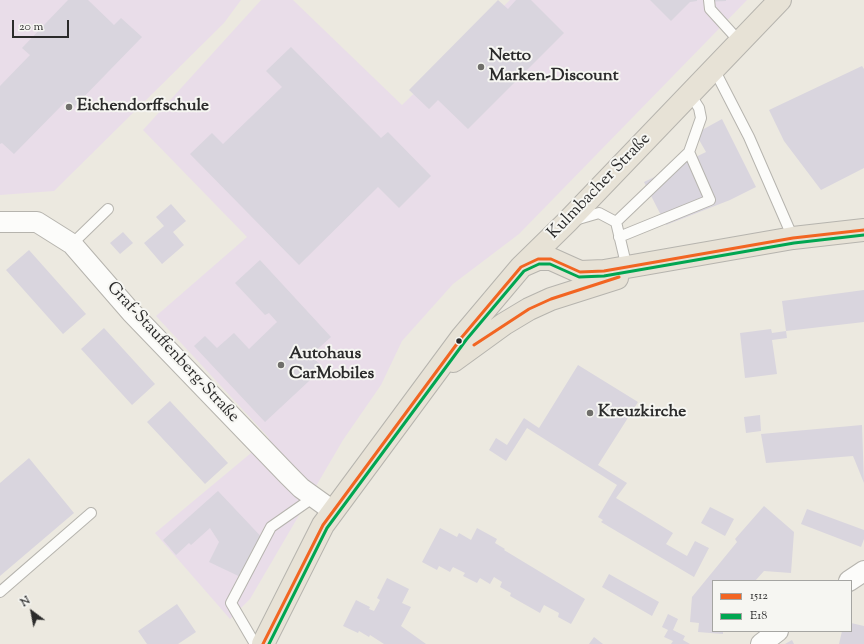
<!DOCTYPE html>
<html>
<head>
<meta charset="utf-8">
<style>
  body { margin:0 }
  #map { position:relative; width:864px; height:644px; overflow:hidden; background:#ece9e0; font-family:"Sorts Mill Goudy",serif }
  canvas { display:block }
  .legend { position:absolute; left:712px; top:580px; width:140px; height:52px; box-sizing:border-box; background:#f6f6f2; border:1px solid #a5a5a2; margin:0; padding:5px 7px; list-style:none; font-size:12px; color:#2b2b2b }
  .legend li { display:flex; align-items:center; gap:8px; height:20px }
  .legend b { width:20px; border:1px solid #a5a5a2 }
  .north { position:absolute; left:12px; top:592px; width:40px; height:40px; -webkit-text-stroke:3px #f6f6f2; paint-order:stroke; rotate:328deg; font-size:11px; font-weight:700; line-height:16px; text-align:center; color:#2b2b2b }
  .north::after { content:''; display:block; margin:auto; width:14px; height:18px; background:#2b2b2b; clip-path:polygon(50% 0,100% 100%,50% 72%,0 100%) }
  .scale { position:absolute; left:12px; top:20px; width:57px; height:18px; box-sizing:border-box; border:2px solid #2b2b2b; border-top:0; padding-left:5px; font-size:12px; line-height:14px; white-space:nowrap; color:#2b2b2b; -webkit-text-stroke:3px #f6f6f2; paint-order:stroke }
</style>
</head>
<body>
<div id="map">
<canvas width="864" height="644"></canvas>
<ul class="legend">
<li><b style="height:5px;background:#f26522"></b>1512</li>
<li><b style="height:5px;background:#00a651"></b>E18</li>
</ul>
<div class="north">N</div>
<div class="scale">20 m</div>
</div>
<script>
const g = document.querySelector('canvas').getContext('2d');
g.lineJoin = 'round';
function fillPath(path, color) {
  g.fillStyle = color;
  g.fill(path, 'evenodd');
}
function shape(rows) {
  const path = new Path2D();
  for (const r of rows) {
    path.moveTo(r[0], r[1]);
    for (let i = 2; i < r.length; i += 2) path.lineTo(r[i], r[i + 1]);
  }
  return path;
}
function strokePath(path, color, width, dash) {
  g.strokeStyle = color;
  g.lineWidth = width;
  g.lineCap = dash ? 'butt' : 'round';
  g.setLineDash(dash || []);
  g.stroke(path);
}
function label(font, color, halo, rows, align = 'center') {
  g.font = font + ' "Sorts Mill Goudy",serif';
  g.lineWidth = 4;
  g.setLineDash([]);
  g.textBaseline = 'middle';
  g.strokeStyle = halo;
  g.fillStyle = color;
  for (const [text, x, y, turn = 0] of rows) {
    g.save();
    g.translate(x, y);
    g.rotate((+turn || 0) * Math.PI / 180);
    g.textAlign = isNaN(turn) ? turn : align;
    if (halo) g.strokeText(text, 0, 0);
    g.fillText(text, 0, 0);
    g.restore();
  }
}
fillPath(shape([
  [0,0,241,0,224,23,54,191,0,195],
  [261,0,293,0,402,105,510,0,747,0,519,234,453,284,402,341,381,385,343,440,250,599,230,619,155,533,269,438,156,316,247,237,143,130]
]), '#e9dde9');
fillPath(shape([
  [68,0,88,0,114,25,121,18,142,37,73,108,66,101,14,154,2,143,0,144,0,86,30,55,22,48],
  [498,0,508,9,516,0,531,0,564,33,468,129,438,100,429,109,409,90],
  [650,0,697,0,697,1,690,2,671,21],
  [704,0,726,0,726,1,704,2],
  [291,47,381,138,388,132,431,176,399,208,378,187,299,265,190,154,212,133,223,144,282,87,266,71],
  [862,66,864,69,864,168,821,190,784,141,769,110],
  [722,119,756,187,730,200,666,225,644,182,706,152,698,138,702,130],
  [171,204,186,221,173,232,184,245,162,264,144,243,164,226,156,217],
  [123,232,133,243,120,254,110,243],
  [29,250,86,314,63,334,6,270],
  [260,260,331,337,311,355,323,368,265,422,194,346,205,336,217,348,234,333,249,349,277,322,269,313,265,315,235,283],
  [864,290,864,322,786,331,782,301],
  [104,328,155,384,132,405,81,349],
  [771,329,772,333,786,331,787,338,772,340,777,374,745,378,740,333],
  [578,365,638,402,598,465,627,483,616,498,673,533,666,544,687,556,695,541,709,548,694,577,601,522,603,520,598,517,617,485,527,428,506,461,489,450,496,438,507,445,524,418,539,428],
  [170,401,228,463,205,484,147,422],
  [760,415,761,431,746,433,744,417],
  [862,425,864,483,853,456,766,463,761,434],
  [29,458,74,513,0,576,0,483],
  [218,491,268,544,249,581,209,562,219,542,210,528,191,545,189,543,176,555,163,540],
  [764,506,794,532,791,573,764,571,755,581,713,581,713,631,723,631,723,634,698,632,699,623,690,622,692,597,737,542,735,539],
  [710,507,734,519,725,536,701,523],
  [807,509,864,530,864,539,861,547,801,524],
  [440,528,457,537,459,533,471,540,477,528,497,539,495,543,505,549,504,550,585,599,571,624,558,617,559,613,544,605,540,613,510,596,511,593,500,587,502,582,494,577,490,584,480,578,477,583,463,576,465,573,453,567,450,572,439,566,437,570,422,562],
  [609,574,659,602,652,616,602,587],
  [387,578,409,589,402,603,411,607,401,626,426,644,384,644,370,635,369,637,359,631,358,633,343,626,356,600,370,607,369,609,374,611,380,600,377,598],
  [177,604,196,632,178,644,147,644,138,631],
  [668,614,678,619,673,630,685,636,683,640,690,644,671,644,673,641,664,637,668,630,662,627],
  [851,623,864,626,864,644,839,644,842,631,851,631],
  [594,637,603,644,589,644],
  [792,640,794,644,785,644]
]), '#d9d5de');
const lane = shape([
  [709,0,710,9,740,42],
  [714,69,749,137,793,238],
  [575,220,599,213,616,222,627,268],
  [616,222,689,152,701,118,699,108,690,94],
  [619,237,710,200,689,152],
  [72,244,108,209],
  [0,592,91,513],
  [255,644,231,603,271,527,314,497]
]);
const street = shape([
  [0,222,37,222,72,244,131,312,288,475,301,488,333,511],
  [849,581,864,571],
  [761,644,778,631]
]);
const primary = shape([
  [522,266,538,259,551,259,580,272,604,271,793,238,864,230],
  [453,361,504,324,529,309,551,299,617,278],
  [263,644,323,525,462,337,521,267,567,222,780,0]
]);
strokePath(lane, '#b6b4ae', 12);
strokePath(street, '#b6b4ae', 22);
strokePath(primary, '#b6b4ae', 24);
strokePath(lane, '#fcfcfa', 10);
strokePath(street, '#fcfcfa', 20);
strokePath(primary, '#e7e2d6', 22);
strokePath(shape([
  [474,345,529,309,551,299,619,277],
  [263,644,323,525,462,337,521,267,538,259,551,259,580,272,604,271,793,238,864,230]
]), '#f26522', 3);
strokePath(shape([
  [269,644,327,528,466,340,524,271,539,264,550,264,579,277,604,276,794,243,864,235]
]), '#00a651', 3);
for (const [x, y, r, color] of [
  [481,67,4,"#6f6e6a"],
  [69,107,4,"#6f6e6a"],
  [459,341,3.5,"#2b2b2b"],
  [281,365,4,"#6f6e6a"],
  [590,413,4,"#6f6e6a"]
]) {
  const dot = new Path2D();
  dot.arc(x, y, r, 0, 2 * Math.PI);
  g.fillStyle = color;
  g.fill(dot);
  strokePath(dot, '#f6f6f2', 1.5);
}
label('bold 17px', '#2b2b2b', '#f6f6f2', [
  ["Netto",489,57],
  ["Marken-Discount",489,77],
  ["Eichendorffschule",77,107],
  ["Autohaus",289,355],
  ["CarMobiles",289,375],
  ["Kreuzkirche",598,413]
], 'left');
label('17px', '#2b2b2b', '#f6f6f2', [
  ["Kulmbacher Straße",600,187,-46],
  ["Graf-Stauffenberg-Straße",172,353,47]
]);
</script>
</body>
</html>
